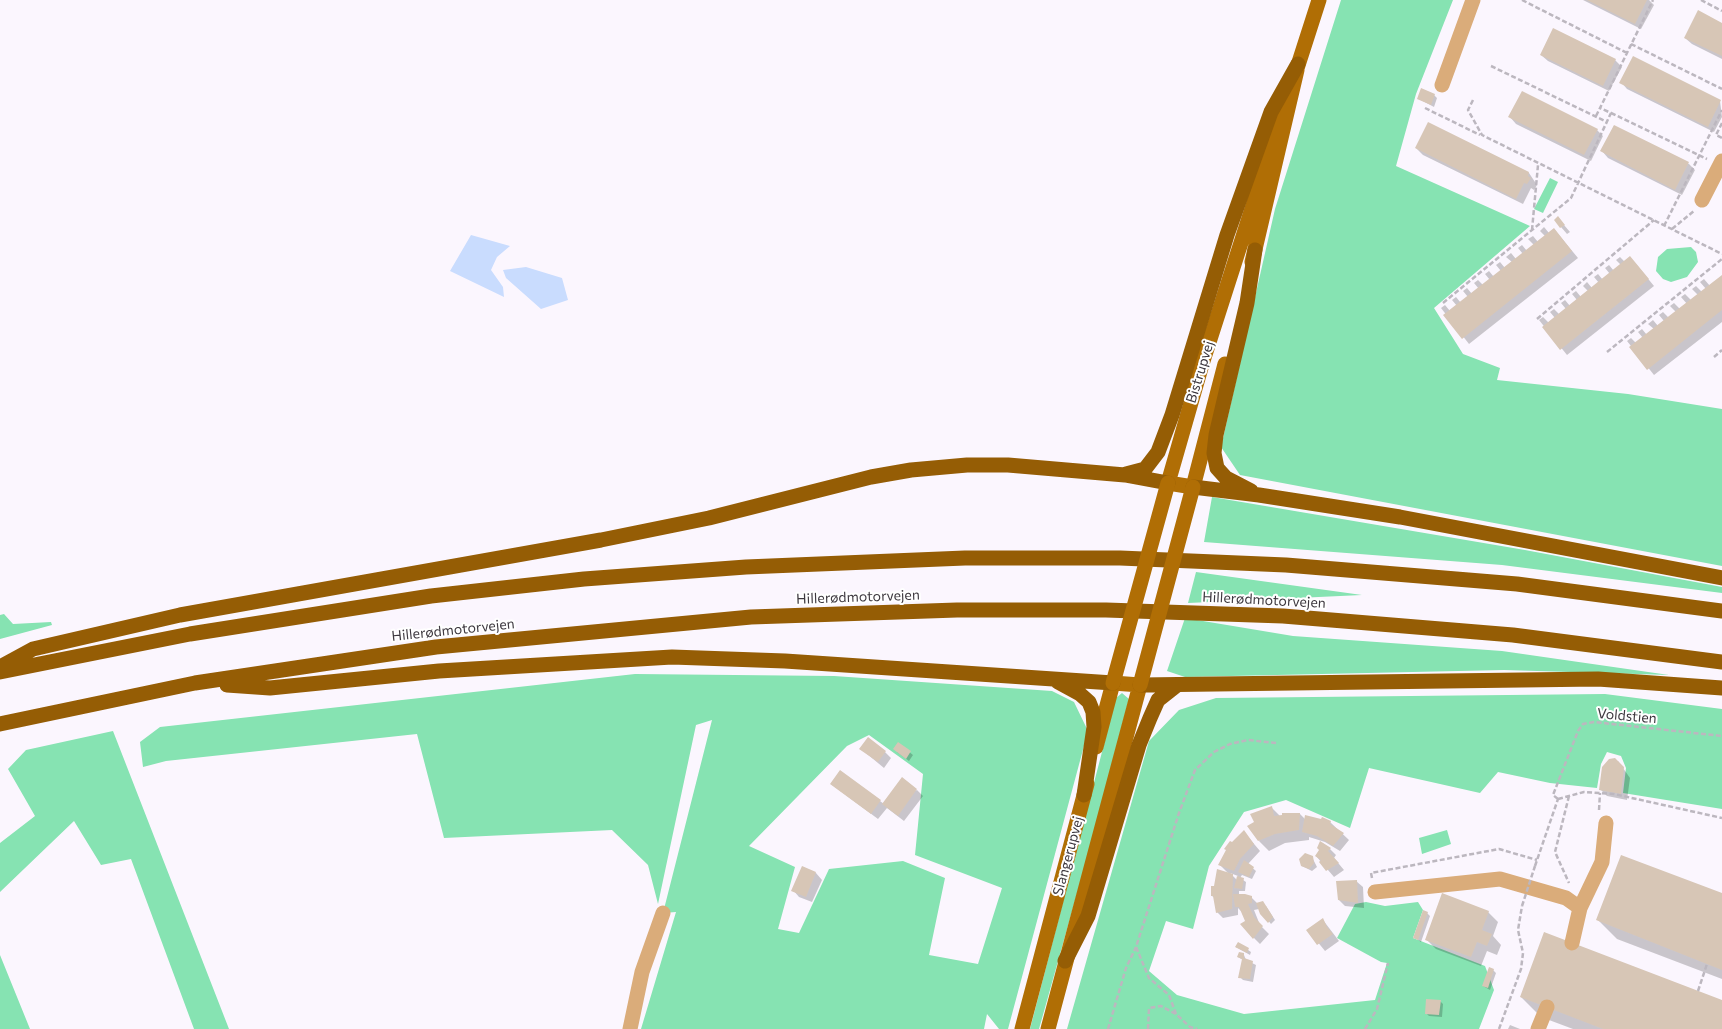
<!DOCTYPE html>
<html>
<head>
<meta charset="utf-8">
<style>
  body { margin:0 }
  canvas { display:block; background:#fbf6fe }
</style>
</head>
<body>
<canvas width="1722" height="1029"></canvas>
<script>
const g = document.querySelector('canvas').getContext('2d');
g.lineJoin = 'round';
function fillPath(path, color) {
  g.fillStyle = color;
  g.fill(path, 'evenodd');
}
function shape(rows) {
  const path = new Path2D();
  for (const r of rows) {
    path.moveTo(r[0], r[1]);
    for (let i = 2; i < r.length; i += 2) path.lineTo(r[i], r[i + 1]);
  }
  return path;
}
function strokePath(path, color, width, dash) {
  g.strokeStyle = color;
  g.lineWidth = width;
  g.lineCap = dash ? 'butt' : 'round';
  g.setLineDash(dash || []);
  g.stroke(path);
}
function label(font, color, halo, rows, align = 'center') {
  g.font = font + ' Commissioner,sans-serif';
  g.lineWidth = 4;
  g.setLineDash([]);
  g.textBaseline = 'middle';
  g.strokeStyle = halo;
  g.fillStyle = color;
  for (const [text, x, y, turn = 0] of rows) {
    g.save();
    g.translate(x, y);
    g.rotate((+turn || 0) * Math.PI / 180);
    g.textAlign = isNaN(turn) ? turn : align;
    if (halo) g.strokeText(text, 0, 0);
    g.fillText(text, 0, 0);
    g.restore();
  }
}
fillPath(shape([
  [1341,0,1453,0,1416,94,1396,166,1530,226,1434,308,1463,354,1500,368,1497,380,1628,394,1722,409,1722,566,1240,475,1221,447,1275,209],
  [1550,178,1558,182,1543,213,1534,209],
  [1691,247,1696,252,1698,262,1687,277,1671,282,1663,279,1656,271,1658,257,1667,249],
  [1212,497,1525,550,1722,587,1722,593,1502,565,1204,542],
  [1196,572,1362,595,1188,603],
  [4,614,13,624,51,622,52,625,0,639,0,615],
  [1185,618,1293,636,1502,651,1669,675,1504,670,1185,677,1167,671],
  [635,674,834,676,1052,691,1074,702,1088,731,1008,1029,999,1029,987,1014,984,1029,641,1029,676,912,663,913,712,720,696,725,658,904,648,865,612,830,444,838,417,734,166,761,143,767,140,742,160,727],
  [869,735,923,774,915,855,1002,888,978,964,929,955,945,878,903,861,829,869,799,933,778,929,795,867,749,846,847,746],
  [1122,693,1129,699,1085,865,1039,1029,1030,1029,1116,698],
  [1605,694,1722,709,1722,809,1623,793,1626,768,1621,756,1607,752,1601,764,1597,788,1550,783,1498,772,1480,793,1369,768,1350,828,1286,800,1244,812,1209,866,1193,929,1166,921,1149,971,1177,995,1244,1014,1375,1000,1387,963,1381,962,1337,938,1355,904,1366,902,1385,906,1418,902,1423,910,1413,938,1485,966,1494,990,1479,1029,1067,1029,1149,741,1179,710,1216,698],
  [113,731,229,1029,194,1029,131,859,101,865,74,821,0,892,0,843,35,816,8,769,26,750],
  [1447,830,1451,844,1422,854,1419,838],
  [0,955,30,1029,0,1029]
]), '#86e3b2');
fillPath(shape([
  [471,235,510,246,497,257,491,270,503,287,504,297,450,271],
  [526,267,562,278,568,300,541,309,506,278,503,270]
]), '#c9dcfe');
fillPath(shape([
  [1583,0,1649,0,1654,5,1641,29],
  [1722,24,1722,59,1692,44,1685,38],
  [1541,55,1615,60,1622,67,1609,91,1548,61],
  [1621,82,1720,101,1722,117,1714,132,1627,89],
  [1434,95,1437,98,1434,107,1419,99],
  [1510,117,1597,130,1603,136,1591,161,1516,124],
  [1614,126,1689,164,1695,170,1682,195,1608,158,1602,151],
  [1416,148,1529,173,1537,185,1534,190,1531,188,1523,204,1423,155],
  [1558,218,1570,232,1567,234,1561,227],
  [1544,227,1549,233,1554,229,1578,258,1469,344,1441,308,1445,305,1450,311,1457,306,1452,300,1456,297,1461,303,1468,297,1463,291,1467,288,1472,294,1479,289,1474,283,1478,280,1483,285,1490,280,1485,274,1489,271,1494,277,1501,271,1496,265,1500,262,1505,268,1512,262,1506,257,1511,253,1516,259,1523,254,1518,248,1522,245,1527,251,1534,245,1528,239,1533,236,1538,242,1545,236,1540,231],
  [1620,257,1625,262,1636,264,1654,286,1567,355,1539,320,1543,317,1549,323,1555,318,1550,312,1554,309,1559,314,1566,309,1561,303,1565,300,1570,306,1577,300,1572,294,1576,291,1581,297,1588,291,1583,286,1587,282,1592,288,1599,283,1594,277,1598,274,1603,280,1610,274,1605,268,1609,265,1614,271,1621,265,1616,260],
  [1722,278,1722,322,1654,375,1627,341,1631,338,1636,343,1643,338,1638,332,1642,329,1647,335,1654,329,1648,324,1653,320,1658,326,1664,321,1659,315,1663,312,1669,318,1676,312,1670,306,1674,303,1680,309,1687,304,1681,297,1685,294,1691,300,1698,295,1692,289,1696,286,1702,292,1706,289,1700,282,1704,279,1710,286],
  [899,744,913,755,909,761,897,752],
  [861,749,885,752,891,758,884,768],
  [1618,761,1630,778,1627,800,1607,796,1601,790],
  [840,771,884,804,917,790,923,796,904,821,887,808,878,819,831,784],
  [1272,808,1280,816,1300,814,1305,819,1330,822,1349,840,1340,851,1325,842,1309,837,1309,840,1285,843,1269,851,1259,841],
  [1244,832,1260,851,1248,864,1256,871,1252,879,1242,875,1240,878,1246,882,1245,891,1239,891,1239,895,1251,897,1258,904,1266,906,1275,920,1271,924,1259,909,1254,910,1260,925,1269,934,1260,944,1254,938,1243,913,1238,908,1238,915,1223,918,1217,912,1215,898,1212,896,1215,887,1229,874,1220,865],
  [1230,873,1238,876,1237,880],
  [1330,849,1336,855,1334,858,1344,870,1334,877,1316,856,1321,850],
  [1312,857,1317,867,1312,871,1302,866],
  [803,868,816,873,822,880,812,902,799,897,793,890],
  [1356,881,1363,887,1364,908,1345,906,1339,900],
  [1722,894,1722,979,1617,939,1597,919],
  [1488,912,1498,922,1493,936,1501,945,1497,955,1487,951,1481,966,1436,949,1426,939],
  [1427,913,1430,916,1421,942,1414,937],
  [1323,920,1339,941,1325,951,1308,930],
  [1238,943,1251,952,1250,955,1236,947],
  [1244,955,1246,960,1256,965,1253,982,1243,980,1240,977,1243,960,1238,957],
  [1493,970,1496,973,1490,990,1483,986],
  [1521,997,1722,1001,1722,1029,1573,1029,1541,1017],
  [1440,1001,1443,1004,1442,1017,1429,1016,1426,1013],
  [1510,1025,1520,1029,1508,1029]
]), '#0003');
fillPath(shape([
  [1587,0,1647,0,1635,24],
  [1698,10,1722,23,1722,56,1684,38],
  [1553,28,1616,59,1603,86,1540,55],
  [1633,56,1721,100,1708,127,1619,83],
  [1421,88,1435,94,1431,105,1417,99],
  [1522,91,1598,129,1584,155,1508,117],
  [1428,122,1529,172,1528,176,1531,178,1527,184,1524,183,1516,199,1415,148],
  [1614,125,1689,162,1675,190,1600,151],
  [1558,216,1565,225,1560,228,1554,220],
  [1554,228,1572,251,1462,339,1443,315],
  [1630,256,1649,279,1560,350,1542,327],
  [1722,275,1722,310,1647,370,1629,347],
  [868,737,886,751,878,762,859,749],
  [898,742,911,751,906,759,893,749],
  [1615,758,1624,767,1621,794,1599,790,1602,767,1609,759],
  [840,770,881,800,871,814,830,784],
  [902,777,917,789,898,816,882,804],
  [1272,806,1274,816,1282,815,1282,813,1300,813,1299,830,1275,834,1258,841,1247,826,1254,822,1250,814],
  [1305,815,1321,819,1322,817,1331,821,1330,824,1344,833,1333,846,1317,836,1302,832],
  [1244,830,1254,844,1240,859,1234,871,1218,865,1226,850,1224,849,1230,841,1232,842],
  [1320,841,1331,848,1328,851,1339,863,1326,871,1319,862,1321,860,1315,856,1319,850,1317,848],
  [1305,853,1313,856,1314,863,1309,869,1301,866,1299,859],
  [1621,855,1722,893,1722,970,1596,920],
  [1244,860,1254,867,1249,877,1238,872],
  [802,866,816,872,806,897,791,891],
  [1217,869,1233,874,1232,909,1216,913,1213,896,1211,896,1211,886,1214,886],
  [1237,876,1244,878,1242,889,1234,888],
  [1357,880,1358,903,1338,900,1336,881],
  [1442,893,1489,911,1482,930,1492,934,1487,946,1477,942,1471,957,1425,940],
  [1233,894,1245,894,1252,896,1252,903,1248,904,1254,917,1263,926,1253,939,1240,924,1245,921,1239,907,1235,907],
  [1263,901,1273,917,1268,923,1260,914,1256,903],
  [1423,910,1428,912,1418,940,1413,938],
  [1323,918,1327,927,1333,934,1317,945,1306,930],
  [1544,932,1722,1000,1722,1029,1603,1029,1520,997],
  [1238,942,1249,948,1247,953,1235,947],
  [1239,952,1244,953,1244,958,1253,961,1250,979,1238,978,1242,959,1237,957],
  [1489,967,1494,969,1488,988,1482,986],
  [1426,999,1441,1000,1439,1015,1425,1014]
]), '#d7c6b6');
strokePath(shape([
  [1522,0,1627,53],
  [1701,0,1722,11],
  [1631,44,1722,89],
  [1491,66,1607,122],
  [1473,100,1468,110,1482,135,1722,254],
  [1425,108,1480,135],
  [1611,113,1707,159],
  [1596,116,1600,108],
  [1722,123,1716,135,1722,138],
  [1664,226,1722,110],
  [1672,229,1694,211],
  [1532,230,1538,165],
  [1443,303,1571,198,1611,113,1600,108,1653,0],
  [1537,319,1654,220],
  [1607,352,1722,259],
  [1714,357,1722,350],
  [1569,796,1555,852,1569,883],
  [1558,799,1553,795,1578,731,1583,724,1594,722,1722,736],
  [1558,799,1584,792,1614,794,1722,818],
  [1599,810,1600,793],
  [1535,866,1558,799],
  [1372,878,1371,873,1499,849,1537,860],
  [1698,991,1707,964],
  [1176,1014,1169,995,1149,978,1136,947,1179,813,1195,770,1214,752,1230,744,1248,740,1276,743],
  [1108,1029,1126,968,1136,947],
  [1148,1029,1149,1008,1161,1006,1176,1014,1190,1027,1197,1029],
  [1365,1029,1377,1009,1388,963],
  [1499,1029,1521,969,1523,953,1518,930,1522,906]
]), '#bcb7bf', 2.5, [5, 2.5]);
strokePath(shape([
  [1442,85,1473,0],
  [1702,200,1722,161],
  [1375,892,1500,879,1566,898,1580,908],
  [1572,943,1580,908,1602,862,1606,823],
  [630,1029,642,972,663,913],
  [1538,1029,1547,1007]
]), '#daac7a', 15);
strokePath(shape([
  [1252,262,1297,70],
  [1225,364,1193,487,1168,483,1203,361,1319,0],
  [1022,1029,1087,784],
  [1048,1029,1140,685,1113,683,1096,747]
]), '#b06e05', 15);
strokePath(shape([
  [1126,474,1145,469,1158,452,1172,415,1227,235,1271,112,1298,64],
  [1193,487,1259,495,1400,517,1722,578],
  [1251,491,1226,478,1217,468,1214,453,1216,435,1247,303,1255,250],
  [0,667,33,649,180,615,601,540,709,518,871,477,911,470,967,465,1008,465,1125,475,1168,483],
  [0,672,190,634,431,596,584,579,746,567,965,558,1120,558,1286,565,1517,584,1722,611],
  [1058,682,1080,694,1089,702,1093,712,1094,727,1084,795],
  [227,685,270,688,439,671,672,657,785,661,1113,683],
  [1140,685,1598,679,1722,688],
  [0,724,195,683,436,647,751,617,957,610,1106,610,1283,616,1513,635,1722,662],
  [1065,961,1088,916,1139,745,1150,718,1158,700,1177,685]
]), '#955d05', 15);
strokePath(shape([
  [1522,906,1535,866]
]), '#bcb7bf', 2.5, [5, 2.5]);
strokePath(shape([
  [1113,683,1168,483],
  [1140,685,1193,487]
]), '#b06e05', 15);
label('14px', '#3d383f', '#fff', [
  ["Bistrupvej",1200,372,-73],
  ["Hillerødmotorvejen",858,597,-2],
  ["Hillerødmotorvejen",1264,600,3],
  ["Hillerødmotorvejen",453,630,-6],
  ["Voldstien",1627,716,5],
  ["Slangerupvej",1068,856,-75]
]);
</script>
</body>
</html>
